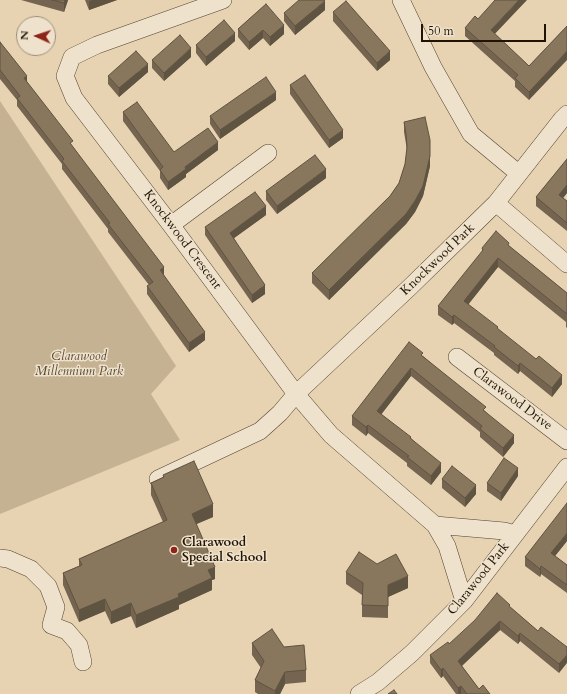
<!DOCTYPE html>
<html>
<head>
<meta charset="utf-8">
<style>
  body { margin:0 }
  #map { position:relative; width:567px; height:694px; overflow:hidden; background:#e7d2b1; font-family:Cardo,serif }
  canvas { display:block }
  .north { position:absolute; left:16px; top:16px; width:40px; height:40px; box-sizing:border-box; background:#efe2cc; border:1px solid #9d8f7c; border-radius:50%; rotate:273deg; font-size:11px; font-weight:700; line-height:16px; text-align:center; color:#211303 }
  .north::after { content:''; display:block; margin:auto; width:14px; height:18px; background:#8f2418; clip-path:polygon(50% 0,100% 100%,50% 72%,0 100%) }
  .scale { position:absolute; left:421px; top:24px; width:125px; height:18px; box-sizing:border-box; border:2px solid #211303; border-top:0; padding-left:5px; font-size:12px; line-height:14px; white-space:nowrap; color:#211303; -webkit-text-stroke:3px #efe2cc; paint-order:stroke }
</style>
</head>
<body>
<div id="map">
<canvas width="567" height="694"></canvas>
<div class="north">N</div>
<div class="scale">50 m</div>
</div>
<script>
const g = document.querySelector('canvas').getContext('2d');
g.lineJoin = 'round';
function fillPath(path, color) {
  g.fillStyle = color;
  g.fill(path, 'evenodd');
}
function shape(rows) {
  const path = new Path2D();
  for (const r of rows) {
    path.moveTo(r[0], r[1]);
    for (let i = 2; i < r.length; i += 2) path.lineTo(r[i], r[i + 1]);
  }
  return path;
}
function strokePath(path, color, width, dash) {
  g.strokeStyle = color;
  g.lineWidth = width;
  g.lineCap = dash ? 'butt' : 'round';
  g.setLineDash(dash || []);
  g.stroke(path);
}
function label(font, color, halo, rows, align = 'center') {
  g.font = font + ' Cardo,serif';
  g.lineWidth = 3;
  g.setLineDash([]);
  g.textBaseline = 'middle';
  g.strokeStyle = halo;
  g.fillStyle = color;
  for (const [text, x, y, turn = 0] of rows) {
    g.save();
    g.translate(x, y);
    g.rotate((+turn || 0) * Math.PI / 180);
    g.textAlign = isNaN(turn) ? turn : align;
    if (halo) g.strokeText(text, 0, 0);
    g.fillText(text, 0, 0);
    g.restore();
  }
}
fillPath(shape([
  [0,101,176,366,151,394,180,440,0,514]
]), '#c5b293');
const minor = shape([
  [223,0,97,45,72,57,65,76,74,98,171,225,296,394,331,435,435,525,447,546,464,601],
  [401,0,433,67,471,134,518,173],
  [496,203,567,264],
  [171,225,268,153],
  [457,357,567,441],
  [158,479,260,431,280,413,296,394,410,287,496,203,562,119,567,114],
  [435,525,504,531,515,534],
  [0,558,8,559,31,569,48,586,56,607,51,625,67,631,79,645,83,662],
  [359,694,378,682,412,653,464,601,567,467]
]);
strokePath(minor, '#52432e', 18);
strokePath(minor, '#efe2cc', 17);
fillPath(shape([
  [21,0,68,0,64,12],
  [85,0,117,0,89,10],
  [266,4,284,34,270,46,263,38,249,50,238,37,238,29],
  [325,10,295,35,284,21,284,13],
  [333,12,390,60,377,71,333,21],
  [567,26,529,100,515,87,515,81,465,36,465,28,495,34,529,66],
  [235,41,206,66,196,53,196,45],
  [0,42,27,82,164,275,205,340,189,352,147,294,147,286,149,285,108,232,108,229,62,169,62,164,17,106,17,100,0,79],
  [191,57,164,81,152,68,152,60],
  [148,72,119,97,108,84,108,76],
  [290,85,343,138,329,148,290,94],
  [276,100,220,139,210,124,210,116],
  [123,112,174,152,218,150,186,174,186,177,168,190,160,178,160,171,123,121],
  [404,122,430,166,423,196,415,212,406,224,329,300,312,283,312,273,390,196,399,183,405,164,407,150,404,132],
  [567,159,567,193,563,198,567,201,567,231,536,206,536,197],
  [326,178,277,214,266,200,266,191],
  [266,215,234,238,265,294,252,303,205,235,205,227],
  [509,246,567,293,567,328,566,327,566,322,498,267,468,304,562,384,552,397,520,371,518,374,494,355,494,353,454,323,452,325,438,315,438,306,482,252,482,248],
  [423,356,486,412,514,443,503,457,480,437,480,432,411,376,381,414,411,438,441,472,431,485,407,466,407,463,368,433,366,436,352,425,352,416],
  [163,475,213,517,196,524,215,579,212,580,212,590,179,605,179,609,136,628,131,616,111,624,105,611,79,622,63,585,63,573,79,566,79,559,163,522,151,495,151,483,163,477],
  [518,476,501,501,487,491,487,483],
  [442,479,476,494,465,507,442,488],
  [567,541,555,556,567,565,567,593,541,574,540,577,525,566,525,557],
  [346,572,408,588,388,597,388,618,362,617,362,595,346,584],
  [510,607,538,631,567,647,559,673,520,641,518,644,500,630,462,666,479,689,490,694,456,694,443,676,441,678,430,663,430,655,449,644],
  [252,643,284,647,306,670,306,682,285,684,280,694,258,694,255,692,255,680,261,668,252,655]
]), '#756550');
fillPath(shape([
  [65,0,68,0,64,12,64,3],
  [93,0,117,0,89,10,89,1],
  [519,0,527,0,491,38,491,30],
  [325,1,325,10,295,35,295,26],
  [284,25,284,34,270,46,270,37],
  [263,30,263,38,249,50,249,42],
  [235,33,235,41,206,66,206,57],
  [191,48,191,57,164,81,164,73],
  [390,51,390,60,377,71,377,63],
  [567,51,567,60,529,100,529,92],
  [148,64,148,72,119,97,119,88],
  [27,76,27,85,24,78],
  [276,92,276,100,220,139,220,130],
  [343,130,343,138,329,148,329,140],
  [430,140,430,166,423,196,415,212,406,224,329,300,329,290],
  [218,142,218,150,186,174,186,177,168,190,168,182,185,167],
  [326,169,326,178,277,214,277,206],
  [567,185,567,193,559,203,559,195],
  [266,206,266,215,230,241,230,233],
  [498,258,498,267,464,310,464,301],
  [164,267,164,275,160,270],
  [265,285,265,294,252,303,252,295],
  [454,315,454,323,452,325,452,317],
  [205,332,205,340,189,352,189,343],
  [520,363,520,371,518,374,518,366],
  [411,368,411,376,377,420,377,411],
  [562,375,562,384,552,397,552,388],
  [368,425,368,433,366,436,366,427],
  [514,435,514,443,503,457,503,448],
  [441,463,441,472,431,485,431,476],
  [518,468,518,476,501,501,501,493],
  [476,485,476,494,465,507,465,498],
  [213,504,213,517,192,526,192,514],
  [567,533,567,541,551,561,551,553],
  [541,566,541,574,540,577,540,569],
  [215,567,215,579,212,580,212,590,179,605,179,609,136,628,136,615,208,570],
  [408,576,408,588,388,597,388,585],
  [105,599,105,611,79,622,79,610],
  [131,603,131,616,111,624,111,612],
  [500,621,500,630,458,669,458,661],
  [520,633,520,641,518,644,518,636],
  [567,655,567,663,559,673,559,664],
  [443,668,443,676,441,678,441,670],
  [285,672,285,684,280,694,275,694,275,691],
  [461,686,461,694,458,694,458,688]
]), '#5f5341');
const building = shape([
  [52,0,65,0,64,3,52,0],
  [299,0,324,0,325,1,295,26,284,13,299,0],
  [495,0,519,0,491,30,529,66,567,26,567,51,529,92,515,78,518,75,465,28,475,16,478,19,495,0],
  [346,1,390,51,377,63,333,12,346,1],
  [266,4,284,25,270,37,263,30,249,42,238,29,266,4],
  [224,20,235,33,206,57,196,45,224,20],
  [180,35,191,48,164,73,152,60,180,35],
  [0,42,27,76,24,78,73,141,70,143,164,267,160,270,205,332,189,343,147,286,153,282,108,224,110,223,62,161,64,159,17,98,20,96,0,70,0,42],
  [136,51,148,64,119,88,108,76,136,51],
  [305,75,343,130,329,140,290,85,305,75],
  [266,77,276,92,220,130,210,116,266,77],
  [137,102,174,152,208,128,218,142,185,167,186,169,168,182,160,170,163,167,123,112,137,102],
  [425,117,430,140,430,156,423,186,415,201,406,214,329,290,312,273,390,196,399,183,405,164,407,147,406,134,404,122,425,117],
  [315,155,326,169,277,206,266,191,315,155],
  [567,159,567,185,559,195,567,201,567,223,536,197,567,159],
  [255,192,266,206,230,233,265,285,252,295,205,227,255,192],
  [496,231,509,243,508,245,567,293,567,314,498,258,464,301,498,327,497,328,536,359,539,356,562,375,552,388,520,363,518,366,494,347,495,346,454,315,452,317,438,306,483,250,482,248,496,231],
  [409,342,423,353,421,355,486,407,483,410,514,435,503,448,480,429,482,426,411,368,377,411,411,437,410,438,441,463,431,476,407,457,409,456,368,425,366,427,352,416,409,342],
  [504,458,518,468,501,493,487,483,504,458],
  [194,461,213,504,192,514,215,567,208,570,212,578,178,594,179,597,136,615,131,603,111,612,105,599,79,610,63,573,82,565,79,559,167,520,151,483,164,477,163,475,194,461],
  [452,466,476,485,465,498,442,479,452,466],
  [567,503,567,533,551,553,567,565,567,585,541,566,540,569,525,557,567,503],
  [359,552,377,564,396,554,408,576,388,585,388,606,362,605,363,583,346,572,359,552],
  [497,593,510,605,509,606,538,631,541,627,567,647,567,655,559,664,520,633,518,636,500,621,458,661,479,689,483,685,490,694,467,694,461,686,458,688,443,668,441,670,430,655,448,642,449,644,475,620,497,593],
  [272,629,284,647,304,645,306,670,285,672,275,691,255,680,264,661,252,643,272,629],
  [394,690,397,694,388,694,394,690]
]);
fillPath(building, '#88765d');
strokePath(building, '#5f5341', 1);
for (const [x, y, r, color] of [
  [174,550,4,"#8f2418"]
]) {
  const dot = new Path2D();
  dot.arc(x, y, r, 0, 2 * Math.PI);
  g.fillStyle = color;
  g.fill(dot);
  strokePath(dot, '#efe2cc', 1.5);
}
label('13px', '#211303', '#efe2cc', [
  ["Knockwood Crescent",182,240,53],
  ["Knockwood Park",438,260,-44],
  ["Clarawood Drive",512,399,37],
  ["Clarawood Park",479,579,-51]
]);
label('italic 13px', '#5a4b35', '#efe2cc', [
  ["Clarawood",79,357],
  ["Millennium Park",79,372]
]);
label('bold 13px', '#211303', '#efe2cc', [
  ["Clarawood",182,543],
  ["Special School",182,558]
], 'left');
</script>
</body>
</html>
